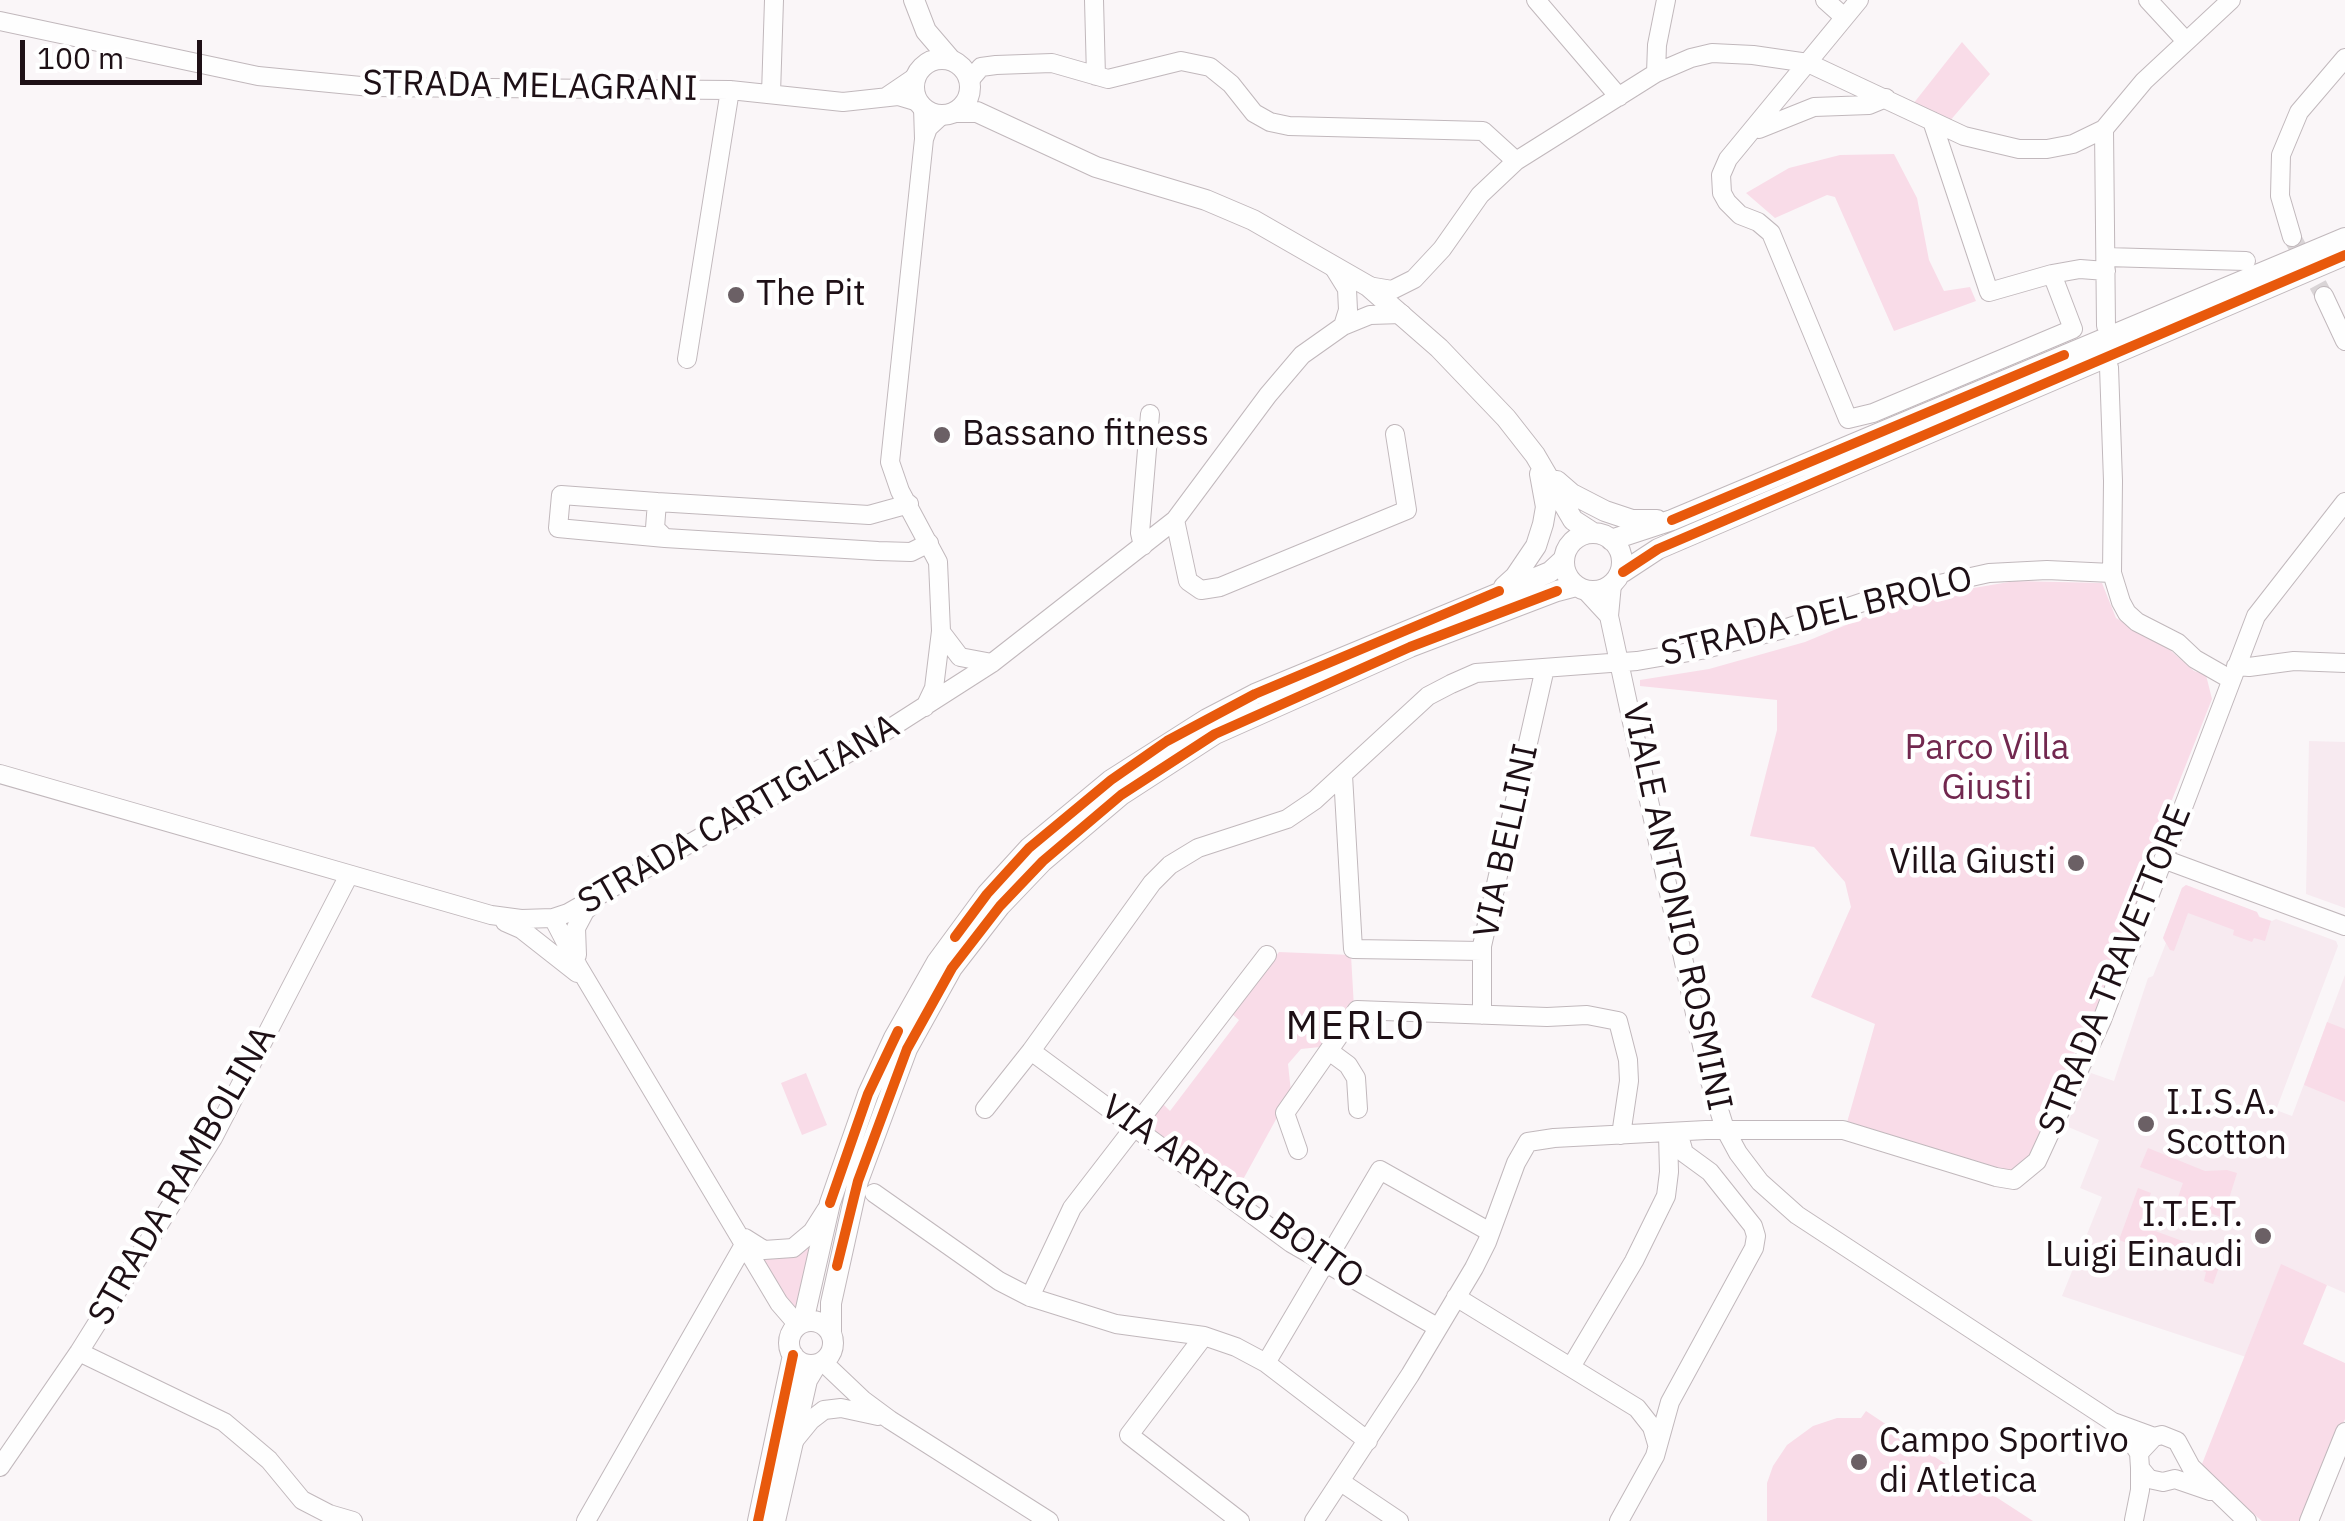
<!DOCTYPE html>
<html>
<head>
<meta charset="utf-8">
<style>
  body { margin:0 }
  #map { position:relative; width:2345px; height:1521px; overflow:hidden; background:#faf6f8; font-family:"IBM Plex Sans",sans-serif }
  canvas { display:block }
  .scale { position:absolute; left:20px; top:40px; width:182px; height:45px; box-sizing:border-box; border:5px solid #1e1016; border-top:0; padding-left:12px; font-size:30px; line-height:35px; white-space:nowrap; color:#1e1016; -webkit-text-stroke:8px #fff; paint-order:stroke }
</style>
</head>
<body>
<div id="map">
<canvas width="2345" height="1521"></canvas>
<div class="scale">100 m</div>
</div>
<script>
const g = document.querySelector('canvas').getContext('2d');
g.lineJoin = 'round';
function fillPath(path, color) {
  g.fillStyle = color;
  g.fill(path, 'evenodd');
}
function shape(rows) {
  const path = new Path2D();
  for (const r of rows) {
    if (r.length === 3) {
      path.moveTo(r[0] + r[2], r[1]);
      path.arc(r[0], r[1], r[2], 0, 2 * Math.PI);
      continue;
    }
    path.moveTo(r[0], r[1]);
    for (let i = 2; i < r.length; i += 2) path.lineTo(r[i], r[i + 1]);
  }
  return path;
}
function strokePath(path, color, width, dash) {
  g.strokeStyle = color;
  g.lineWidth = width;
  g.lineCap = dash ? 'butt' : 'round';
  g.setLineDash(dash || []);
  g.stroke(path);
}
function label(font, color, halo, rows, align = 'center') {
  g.font = font + ' "IBM Plex Sans",sans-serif';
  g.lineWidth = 9;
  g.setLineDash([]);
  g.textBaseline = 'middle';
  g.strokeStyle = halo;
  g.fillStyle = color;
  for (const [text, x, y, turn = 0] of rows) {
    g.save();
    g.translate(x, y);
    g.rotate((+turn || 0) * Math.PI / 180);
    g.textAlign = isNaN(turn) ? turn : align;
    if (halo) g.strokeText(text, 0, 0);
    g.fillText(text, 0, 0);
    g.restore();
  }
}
fillPath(shape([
  [2309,741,2345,742,2345,908,2306,894],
  [2186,885,2257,912,2260,917,2272,921,2276,919,2336,941,2338,946,2276,1110,2292,1116,2345,975,2345,1293,2281,1265,2246,1357,2062,1296,2102,1197,2080,1188,2099,1140,2066,1126,2091,1073,2114,1081,2148,978,2153,976,2166,943,2163,938,2182,888]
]), '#f7eaf0');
fillPath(shape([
  [1962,42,1990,74,1949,122,1913,104],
  [1894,154,1917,198,1929,260,1944,291,1970,287,1976,301,1894,331,1835,197,1827,195,1775,218,1746,193,1789,168,1840,155],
  [2015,581,2102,583,2116,618,2170,650,2194,671,2206,675,2212,699,2158,835,2142,899,2097,1013,2057,1085,2027,1165,2014,1172,1978,1167,1846,1126,1875,1024,1811,997,1851,907,1845,882,1814,847,1750,836,1777,730,1777,700,1640,686,1640,680,1709,669,1805,642,1875,613,1938,594],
  [2186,885,2257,912,2259,917,2271,921,2265,941,2254,938,2252,942,2233,935,2234,930,2188,913,2174,951,2170,950,2163,938,2182,888],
  [1279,952,1351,955,1354,1008,1320,1047,1301,1049,1288,1064,1291,1092,1234,1196,1144,1128,1162,1103,1170,1111,1239,1020,1232,1014],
  [2327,1022,2345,1029,2345,1102,2304,1085],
  [806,1073,827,1125,802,1135,781,1083],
  [2148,1148,2205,1171,2227,1170,2237,1173,2223,1218,2177,1200,2183,1183,2140,1167],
  [2138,1188,2151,1193,2139,1225,2223,1256,2213,1284,2204,1281,2206,1272,2119,1240],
  [811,1241,797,1311,787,1302,759,1253],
  [2281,1264,2327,1285,2303,1344,2345,1363,2345,1419,2303,1521,2262,1521,2200,1469],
  [1866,1411,1959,1473,2033,1521,1767,1521,1767,1483,1773,1466,1787,1445,1813,1426,1837,1418,1861,1418]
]), '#f9dce8');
strokePath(shape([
  [2292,237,2324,296]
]), '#d9d4d6', 18, [18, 9]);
const minor = shape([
  [1094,0,1096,76],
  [1536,0,1619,97],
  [1825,0,1844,17],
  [1859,0,1728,159,1721,175,1722,193,1727,202,1740,215,1758,222,1771,233,1848,419,1873,413,2073,329,2052,274],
  [2148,0,2185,40],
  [0,21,258,76,371,87,730,90,843,102,898,96,918,102],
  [1656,73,1657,45,1666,0],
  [969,81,981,67,996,65,1052,63,1108,79,1181,61,1210,67,1231,84,1254,113,1270,122,1289,126,1483,131,1516,161],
  [771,94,774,0],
  [886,97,914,78],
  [923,108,924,139,890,462,900,491,938,562,941,631,934,688,925,707],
  [1932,121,1989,292,2052,274,2080,269,2106,271],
  [1759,129,1814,107,1869,105,1886,98],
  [2104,129,2106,326],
  [924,139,928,128,942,115],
  [2292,237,2280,196,2281,155,2299,112,2345,58],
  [2106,257,2246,261],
  [1334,268,1347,289,1348,310,1343,326],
  [1368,286,1392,290,1414,279,1442,249,1480,195,1516,161,1656,73,1691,58,1712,53,1753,55,1808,63,1964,136,2019,149,2047,149,2073,144,2104,129,2144,81,2231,0],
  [2324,296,2345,341],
  [687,359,730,90],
  [2109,367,2113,481,2112,573,2121,602,2127,613,2137,622,2178,643,2195,659,2230,679],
  [657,502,561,495,558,528,665,538],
  [909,504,869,515,657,502,655,528,665,538,878,551,911,552,929,543],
  [1175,520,1188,581,1201,590,1220,587,1407,510,1395,434],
  [1143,546,1140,533,1150,414],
  [1612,584,1609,616,1709,1078,1725,1129,1738,1153,1760,1182,1797,1215,2113,1422,2154,1437],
  [1585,590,1609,616],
  [941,632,960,657,992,663],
  [2236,666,2249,667,2294,661,2345,663],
  [0,774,491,915,521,919,553,918,568,913,878,736,992,663,1175,520,1268,395,1302,355,1343,326,1370,315,1402,314],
  [1343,775,1353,949,1482,951],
  [2166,860,2345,926],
  [553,918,578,966,779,1303,798,1325],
  [505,922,521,929,577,973],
  [577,955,576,928,585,911,594,903],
  [1482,1015,1482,946,1545,668],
  [1031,1051,1291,1243,1437,1327],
  [1329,1051,1348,1065,1356,1078,1358,1109],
  [985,1109,1031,1051,1152,883,1170,865,1198,848,1287,819,1315,800,1428,696,1451,684,1476,673,1637,661,1701,650,1784,629,1872,599,1989,573,2047,570,2112,573],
  [1298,1150,1285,1113,1357,1010,1547,1017,1587,1015,1618,1021,1628,1060,1629,1081,1621,1135],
  [874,1193,999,1281,1030,1297,1116,1324,1204,1336,1236,1347,1266,1363,1368,1441],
  [745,1238,764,1250,793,1248,812,1232,826,1210],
  [1030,1297,1072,1208,1267,955],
  [1456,1297,1637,1408,1652,1427,1657,1444],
  [1204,1336,1129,1435,1240,1521],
  [79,1352,224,1422,269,1460,302,1500,329,1514,353,1521],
  [823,1362,863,1400,890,1420,1049,1521],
  [1266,1363,1380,1170,1490,1232],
  [1571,1367,1634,1261,1666,1196,1669,1172,1668,1134],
  [793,1442,811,1420,824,1410,841,1408,878,1416],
  [2133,1444,2139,1453,2140,1468,2149,1479,2163,1482,2175,1479,2210,1491],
  [2139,1453,2154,1437,2162,1435,2177,1441,2191,1467,2247,1521],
  [0,1467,79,1352,213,1138,349,875],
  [1341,1482,1399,1521],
  [2134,1520,2140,1490,2140,1468],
  [586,1521,745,1243],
  [1314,1521,1410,1375,1474,1268,1487,1242,1516,1163,1528,1142,1554,1138,1706,1130,1843,1130,1996,1177,2014,1180,2037,1161,2102,1020,2256,616,2345,502],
  [1619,1521,1655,1456,1670,1402,1754,1248,1756,1236,1753,1226,1710,1172,1684,1153,1678,1132],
  [2309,1521,2345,1432]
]);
const major = shape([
  [914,0,926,31,950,59],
  [942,87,28],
  [955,112,977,112,1096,167,1206,200,1253,220,1368,286,1439,348,1506,418,1535,455,1573,520,1593,533],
  [1557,481,1572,494,1605,511,1632,520,1657,520],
  [1593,562,29],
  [1611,540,1672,520,2345,238],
  [1623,572,1658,549,2345,255],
  [1504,587,1515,577,1536,546,1543,524,1546,507,1540,474],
  [811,1343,22],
  [803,1322,830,1203,868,1094,894,1038,937,962,987,894,1029,848,1111,780,1207,719,1255,694,1550,572,1564,559],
  [831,1333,831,1303,858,1181,907,1049,952,968,1000,906,1043,861,1121,795,1215,734,1410,647,1557,591,1576,586],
  [758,1521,793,1355],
  [775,1521,807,1380,816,1365]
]);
strokePath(minor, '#c1b8bc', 20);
strokePath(major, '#c1b8bc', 22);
strokePath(minor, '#fefefe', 18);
strokePath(major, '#fefefe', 20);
strokePath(shape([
  [1672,520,2064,355],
  [1623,572,1658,549,2345,255],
  [955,937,987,894,1029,848,1111,780,1167,741,1255,694,1499,591],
  [830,1203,868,1094,898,1031],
  [837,1266,858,1181,907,1049,952,968,1000,906,1043,861,1121,795,1215,734,1410,647,1557,591],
  [758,1521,793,1355]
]), '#e8590c', 10);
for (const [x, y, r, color] of [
  [736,295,10,"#6b6065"],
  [942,435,10,"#6b6065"],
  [2076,863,10,"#6b6065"],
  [2146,1124,10,"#6b6065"],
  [2263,1236,10,"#6b6065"],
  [1859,1462,10,"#6b6065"]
]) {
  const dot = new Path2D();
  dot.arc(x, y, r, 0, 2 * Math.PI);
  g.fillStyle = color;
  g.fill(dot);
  strokePath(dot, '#fff', 4);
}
label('35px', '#1e1016', '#fff', [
  ["STRADA MELAGRANI",530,87,1],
  ["STRADA DEL BROLO",1817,617,-14],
  ["STRADA CARTIGLIANA",739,815,-30],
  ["VIA BELLINI",1507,841,-78],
  ["VIALE ANTONIO ROSMINI",1676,907,78],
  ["STRADA TRAVETTORE",2116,970,-68],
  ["STRADA RAMBOLINA",183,1176,-60],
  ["VIA ARRIGO BOITO",1232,1193,35]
]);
label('35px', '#1e1016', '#fff', [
  ["The Pit",756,295],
  ["Bassano fitness",962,435],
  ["Villa Giusti",2056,863,"right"],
  ["I.I.S.A.",2166,1104],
  ["Scotton",2166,1144],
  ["I.T.E.T.",2243,1216,"right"],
  ["Luigi Einaudi",2243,1256,"right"],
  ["Campo Sportivo",1879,1442],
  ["di Atletica",1879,1482]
], 'left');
label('35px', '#72284f', '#fff', [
  ["Parco Villa",1987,749],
  ["Giusti",1987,789]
]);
g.letterSpacing = '2.5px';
label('40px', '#1e1016', '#fff', [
  ["MERLO",1356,1027]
]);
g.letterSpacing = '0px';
</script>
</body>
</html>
